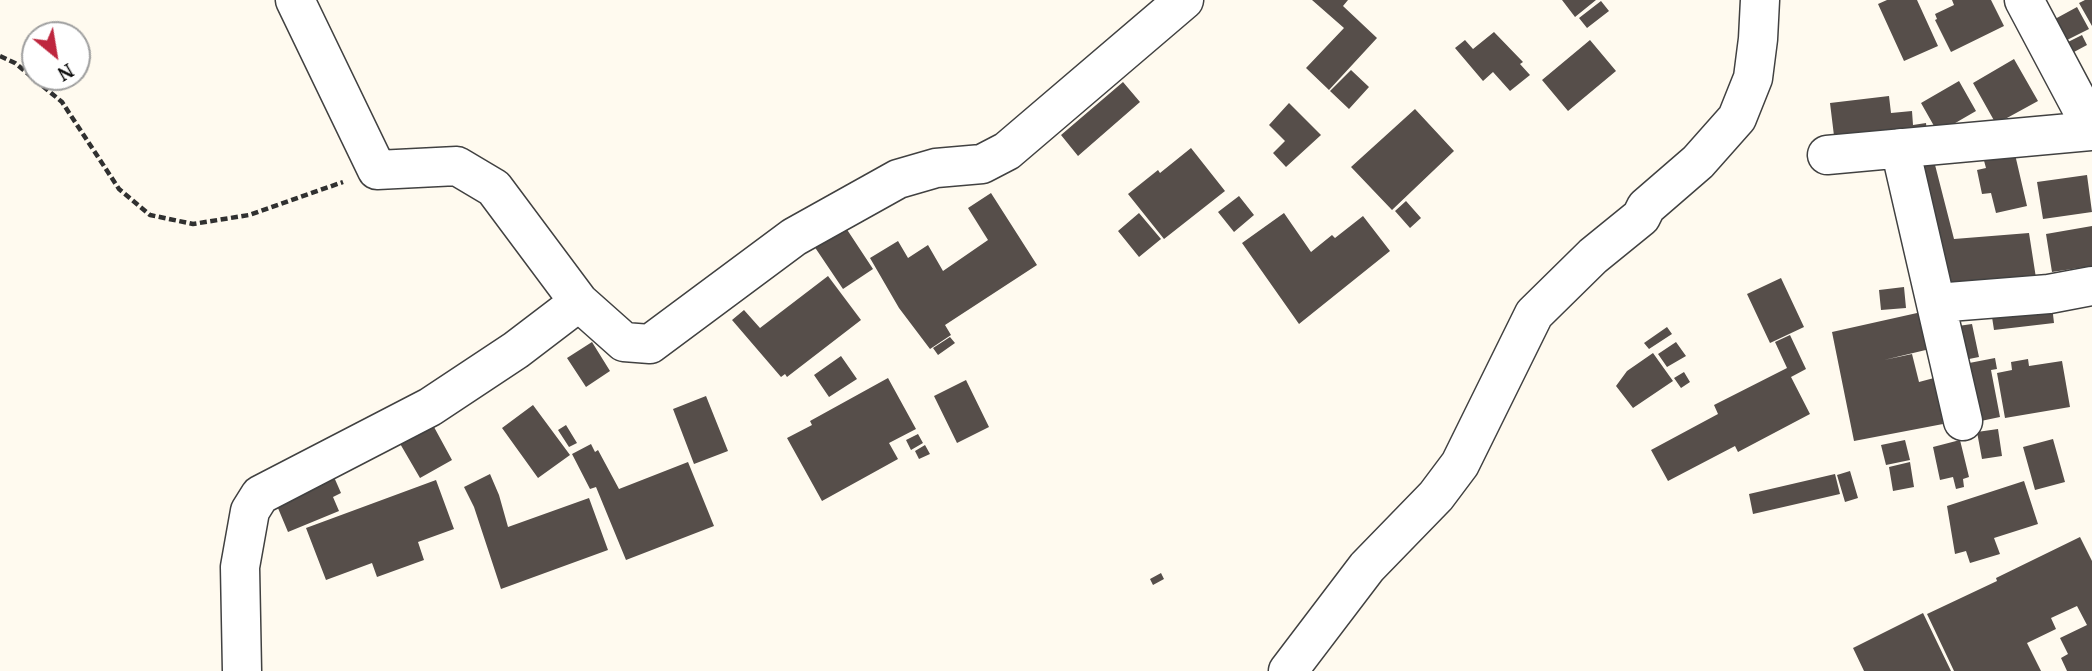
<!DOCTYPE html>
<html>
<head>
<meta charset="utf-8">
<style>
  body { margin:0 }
  #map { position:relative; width:2092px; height:671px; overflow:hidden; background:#fffaef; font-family:"PT Serif",serif }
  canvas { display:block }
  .north { position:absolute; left:21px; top:21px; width:70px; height:70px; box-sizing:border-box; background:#fff; border:2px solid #9f9f9f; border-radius:50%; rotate:150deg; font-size:19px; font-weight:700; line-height:28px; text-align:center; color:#0e0e0e }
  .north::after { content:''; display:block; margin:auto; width:24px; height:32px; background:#be263e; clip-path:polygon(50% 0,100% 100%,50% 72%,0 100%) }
</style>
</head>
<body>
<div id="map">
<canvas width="2092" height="671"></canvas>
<div class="north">N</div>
</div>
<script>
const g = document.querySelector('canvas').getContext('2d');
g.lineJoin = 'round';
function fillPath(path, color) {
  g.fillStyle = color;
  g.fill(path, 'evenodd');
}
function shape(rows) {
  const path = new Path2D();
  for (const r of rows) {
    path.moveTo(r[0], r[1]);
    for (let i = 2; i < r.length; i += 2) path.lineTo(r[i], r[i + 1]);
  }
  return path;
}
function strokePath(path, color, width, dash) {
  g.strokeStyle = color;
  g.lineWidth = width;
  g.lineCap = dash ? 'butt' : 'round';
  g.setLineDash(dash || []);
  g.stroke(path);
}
fillPath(shape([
  [1312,0,1348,0,1343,6,1377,38,1329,90,1306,68,1344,28],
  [1562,0,1596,0,1575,17],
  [1887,0,1917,0,1938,46,1904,61,1878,4],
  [1952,0,1991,0,2004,26,1951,52,1935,20,1937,19,1935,14,1954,5],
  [2085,0,2092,0,2092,26,2079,3],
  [1601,1,1609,11,1587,28,1579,18],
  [2077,7,2089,29,2067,40,2055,19],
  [1494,32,1523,62,1520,64,1530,75,1510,91,1493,72,1483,81,1455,48,1465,40,1473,49],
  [2082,35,2087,45,2074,52,2068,42],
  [1590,40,1616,71,1568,111,1542,80],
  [2014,59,2038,101,1996,124,1973,83],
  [1351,70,1369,87,1349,109,1330,91],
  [1959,81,1976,111,1938,133,1921,103],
  [1123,82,1140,102,1078,156,1061,135],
  [1889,96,1891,113,1912,111,1913,125,1926,123,1927,133,1835,144,1830,103],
  [1289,103,1321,135,1286,167,1273,153,1285,141,1269,125],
  [1415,109,1454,151,1392,210,1351,167],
  [1191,148,1225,191,1164,239,1128,194,1158,170,1160,173],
  [2014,150,2027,206,1996,213,1991,193,1982,194,1977,170,1986,168,1983,157],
  [1933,157,1954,239,2029,233,2036,278,1943,288,1916,160],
  [2087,175,2092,212,2043,219,2037,182],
  [991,193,1037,265,945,325,951,335,930,349,899,308,870,258,898,241,908,258,928,245,943,271,988,240,968,208],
  [1239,196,1254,215,1234,232,1218,212],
  [1406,201,1421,218,1410,228,1395,211],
  [1139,213,1161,239,1139,257,1118,231],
  [1284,213,1311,252,1332,235,1335,238,1363,216,1390,251,1299,324,1242,243],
  [844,225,873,269,843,289,814,246],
  [2092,226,2092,266,2052,272,2046,234],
  [828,276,861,320,787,377,785,374,781,377,732,320,744,310,760,328],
  [1781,278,1804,327,1770,343,1747,294],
  [1904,287,1906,308,1881,310,1879,290],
  [2051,297,2054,323,1994,330,1990,304],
  [1926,311,1934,348,1884,360,1912,354,1919,382,1934,378,1943,424,1854,441,1832,332],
  [1972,324,1979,357,1964,360,1958,326],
  [1667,327,1672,334,1649,349,1644,343],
  [1790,335,1806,369,1791,377,1810,414,1738,452,1735,446,1668,481,1651,450,1718,414,1714,405,1787,368,1775,342],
  [950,337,955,343,938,355,933,348],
  [592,342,610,371,586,387,567,358],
  [1676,342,1686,356,1667,367,1658,354],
  [1653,353,1673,381,1633,408,1616,386,1627,371],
  [841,356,857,379,829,397,814,375],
  [1995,358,1997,369,1991,370,2000,417,1976,422,1964,364],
  [2028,359,2029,366,2062,361,2070,407,2005,418,1997,373,2012,370,2011,362],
  [1684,372,1690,382,1681,388,1674,378],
  [888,378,916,429,889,443,898,459,822,501,787,438,812,425,810,421],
  [966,380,989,427,957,443,934,396],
  [706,396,728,451,694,464,673,409],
  [533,405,570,455,538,478,502,428],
  [428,416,452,460,420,478,395,435],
  [566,425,577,443,569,447,558,430],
  [1998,429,2002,456,1982,459,1977,432],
  [918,434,923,443,911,450,906,440],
  [2053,439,2065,482,2035,490,2023,447],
  [1905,440,1910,460,1886,465,1881,445],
  [1960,440,1969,477,1963,479,1964,487,1956,489,1953,477,1940,480,1933,447],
  [591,444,595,452,598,450,619,489,688,462,714,526,626,560,596,487,590,489,572,454],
  [925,445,930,454,919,459,915,451],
  [1910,462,1914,487,1893,491,1889,467],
  [1850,471,1858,498,1845,502,1837,475],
  [490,474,499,495,508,527,589,498,608,550,501,589,474,507,464,487],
  [1835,474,1840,494,1753,514,1749,494],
  [334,477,341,493,333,497,339,511,288,532,275,501],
  [436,480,454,529,418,542,424,560,377,577,372,563,326,580,306,528],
  [2024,481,2038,524,1994,538,2000,554,1970,563,1966,551,1955,554,1947,506],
  [2080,537,2092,561,2092,671,2067,671,2061,658,2068,654,2060,638,2087,625,2077,606,2051,618,2056,629,2027,643,2041,671,1954,671,1927,614,1997,581,1996,578],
  [1161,573,1164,579,1153,585,1150,579],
  [1923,613,1951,671,1864,671,1853,648]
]), '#564e4a');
const minor = shape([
  [295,0,377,170,457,166,494,188,579,302,624,342,650,344,794,237,898,179,936,168,982,164,1007,151,1184,0],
  [2024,0,2092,128],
  [1900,148,1963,421],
  [1827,155,2092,131],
  [1936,303,2049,294,2092,286],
  [242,671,240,567,250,511,260,495,430,407,516,350,579,302],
  [1288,671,1367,567,1436,496,1460,464,1534,314,1593,256,1641,217,1646,207,1698,162,1737,118,1753,78,1758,39,1760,0]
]);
strokePath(minor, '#414141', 41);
strokePath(shape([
  [0,56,15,63,62,102,119,189,150,215,193,224,249,215,343,182]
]), '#303030', 4.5, [7, 3.5]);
strokePath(minor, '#fff', 38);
</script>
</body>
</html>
